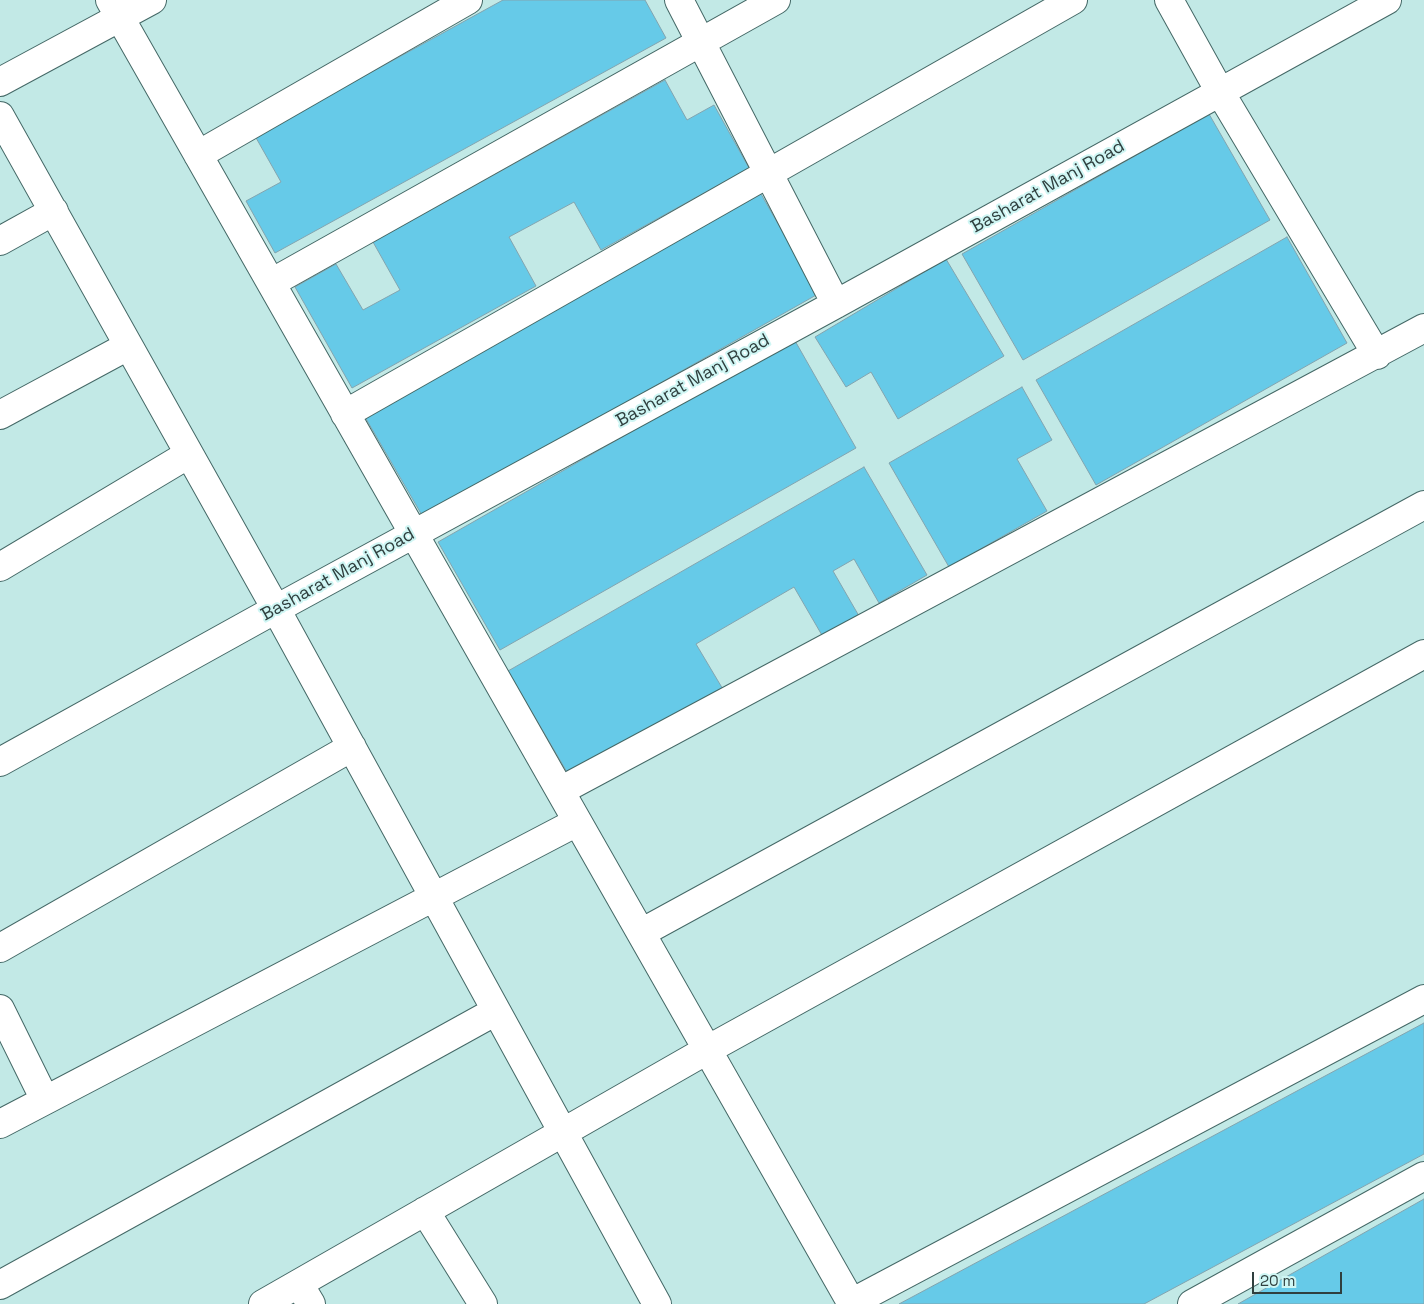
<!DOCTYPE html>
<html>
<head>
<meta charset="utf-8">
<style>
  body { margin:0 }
  #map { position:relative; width:1424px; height:1304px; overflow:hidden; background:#c2e9e6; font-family:"Space Grotesk",sans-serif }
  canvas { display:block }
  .scale { position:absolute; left:1252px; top:1272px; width:90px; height:22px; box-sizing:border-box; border:2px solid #2f3f3e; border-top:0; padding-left:6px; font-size:15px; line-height:18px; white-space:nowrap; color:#2f3f3e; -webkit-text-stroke:4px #cff6f4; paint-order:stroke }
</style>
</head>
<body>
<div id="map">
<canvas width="1424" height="1304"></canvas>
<div class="scale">20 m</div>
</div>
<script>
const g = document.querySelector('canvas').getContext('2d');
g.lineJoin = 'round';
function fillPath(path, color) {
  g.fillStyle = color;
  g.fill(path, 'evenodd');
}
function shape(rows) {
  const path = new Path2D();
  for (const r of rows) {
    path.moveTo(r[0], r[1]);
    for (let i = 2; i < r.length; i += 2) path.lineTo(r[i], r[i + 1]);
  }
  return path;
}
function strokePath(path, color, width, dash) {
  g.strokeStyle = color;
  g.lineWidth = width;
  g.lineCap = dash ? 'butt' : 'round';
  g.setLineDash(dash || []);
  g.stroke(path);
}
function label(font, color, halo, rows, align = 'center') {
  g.font = font + ' "Space Grotesk",sans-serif';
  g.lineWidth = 4;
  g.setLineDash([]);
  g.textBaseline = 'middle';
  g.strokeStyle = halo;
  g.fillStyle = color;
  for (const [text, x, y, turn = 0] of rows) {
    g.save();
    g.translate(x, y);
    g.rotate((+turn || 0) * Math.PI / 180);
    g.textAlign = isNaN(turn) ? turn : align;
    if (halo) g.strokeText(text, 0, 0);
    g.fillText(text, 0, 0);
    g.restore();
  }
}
const building = shape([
  [503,0,645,0,666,38,275,253,246,201,281,182,255,136,503,0],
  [665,80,687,120,714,105,749,168,601,250,574,202,509,237,536,286,352,388,295,287,336,264,363,310,400,290,373,242,665,80],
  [1209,114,1270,220,1023,360,962,254,1209,114],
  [761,194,818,294,423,517,365,417,761,194],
  [1287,237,1347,343,1096,485,1036,380,1287,237],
  [946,259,1004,356,898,419,871,372,846,387,815,337,946,259],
  [794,339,856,448,500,650,438,542,794,339],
  [1022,387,1052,440,1017,459,1047,511,949,567,889,463,1022,387],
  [864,467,927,575,879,603,854,559,833,571,859,616,823,637,794,587,696,644,724,691,571,779,508,671,864,467],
  [1424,1023,1424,1154,1144,1304,899,1304,1424,1023],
  [1424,1199,1424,1304,1238,1304,1424,1199]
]);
fillPath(building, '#66cae8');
strokePath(building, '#82a4af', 1);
const minor = shape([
  [110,0,852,1304],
  [679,0,836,304],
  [1169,0,1220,92,1377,355],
  [0,82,152,0],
  [0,116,276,609,657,1304],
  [198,155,468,0],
  [0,241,54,211],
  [271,283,776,0],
  [345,414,1073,0],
  [0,415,128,346],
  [0,567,189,454],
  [0,762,276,609,836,304,1387,0],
  [560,791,1424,328],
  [641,933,1424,505],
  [0,948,352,747],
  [0,1009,45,1100],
  [0,1124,577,822],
  [425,1211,483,1304],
  [299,1284,311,1304],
  [0,1285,496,1011],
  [851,1303,1424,999],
  [263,1304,707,1050,1424,654],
  [1192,1304,1424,1176]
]);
strokePath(minor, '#446866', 30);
strokePath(minor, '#fff', 28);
label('18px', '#2f3f3e', '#cff6f4', [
  ["Basharat Manj Road",1048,187,-29],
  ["Basharat Manj Road",693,381,-29],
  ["Basharat Manj Road",338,575,-29]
]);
</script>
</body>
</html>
